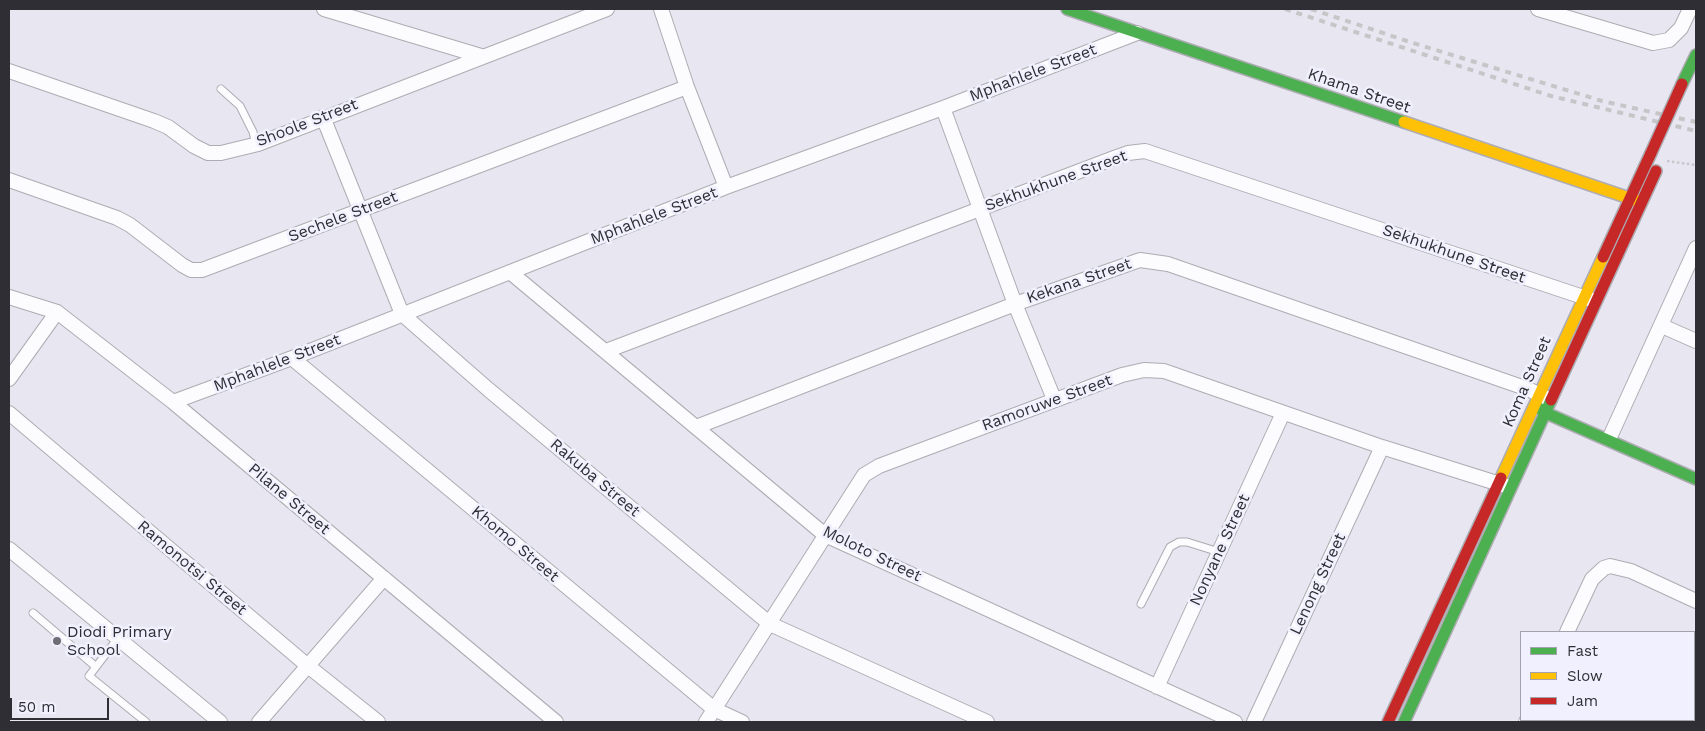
<!DOCTYPE html>
<html>
<head>
<meta charset="utf-8">
<style>
  body { margin:0 }
  #map { position:relative; width:1705px; height:731px; overflow:hidden; background:#e8e6f0; font-family:"Work Sans",sans-serif }
  canvas { display:block }
  .frame { position:absolute; inset:0; border:10px solid #2e2e34; pointer-events:none }
  .legend { position:absolute; left:1520px; top:631px; width:175px; height:90px; box-sizing:border-box; background:#f1f0fe; border:1px solid #a3a2ad; margin:0; padding:6px 9px; list-style:none; font-size:15px; color:#2e2e34 }
  .legend li { display:flex; align-items:center; gap:10px; height:25px }
  .legend b { width:25px; border:1px solid #a3a2ad }
  .scale { position:absolute; left:10px; top:698px; width:99px; height:22px; box-sizing:border-box; border:2px solid #2e2e34; border-top:0; padding-left:6px; font-size:15px; line-height:18px; white-space:nowrap; color:#2e2e34; -webkit-text-stroke:4px #f1f0fe; paint-order:stroke }
</style>
</head>
<body>
<div id="map">
<canvas width="1705" height="731"></canvas>
<div class="frame"></div>
<ul class="legend">
<li><b style="height:6px;background:#4caf50"></b>Fast</li>
<li><b style="height:6px;background:#ffc107"></b>Slow</li>
<li><b style="height:6px;background:#c62828"></b>Jam</li>
</ul>
<div class="scale">50 m</div>
</div>
<script>
const g = document.querySelector('canvas').getContext('2d');
g.lineJoin = 'round';
function shape(rows) {
  const path = new Path2D();
  for (const r of rows) {
    path.moveTo(r[0], r[1]);
    for (let i = 2; i < r.length; i += 2) path.lineTo(r[i], r[i + 1]);
  }
  return path;
}
function strokePath(path, color, width, dash) {
  g.strokeStyle = color;
  g.lineWidth = width;
  g.lineCap = dash ? 'butt' : 'round';
  g.setLineDash(dash || []);
  g.stroke(path);
}
function label(font, color, halo, rows, align = 'center') {
  g.font = font + ' "Work Sans",sans-serif';
  g.lineWidth = 5;
  g.setLineDash([]);
  g.textBaseline = 'middle';
  g.strokeStyle = halo;
  g.fillStyle = color;
  for (const [text, x, y, turn = 0] of rows) {
    g.save();
    g.translate(x, y);
    g.rotate((+turn || 0) * Math.PI / 180);
    g.textAlign = isNaN(turn) ? turn : align;
    if (halo) g.strokeText(text, 0, 0);
    g.fillText(text, 0, 0);
    g.restore();
  }
}
const lane = shape([
  [221,89,240,106,253,132,256,144],
  [1141,604,1170,547,1179,542,1187,542,1219,552],
  [33,613,95,666],
  [118,638,89,676,146,722]
]);
const street = shape([
  [324,9,481,56],
  [661,9,687,87,726,187],
  [1538,9,1653,43,1669,40,1681,28,1690,9],
  [9,71,154,121,168,127,194,146,208,153,221,153,258,144,607,9],
  [943,108,1015,304,1054,399],
  [323,117,402,314,489,390,770,624,987,722],
  [9,180,117,218,130,225,182,265,191,270,202,270,687,87],
  [510,272,825,535,1235,722],
  [9,297,57,312,173,402,556,722],
  [1662,326,1696,341],
  [606,351,1114,158,1128,153,1145,151,1592,300],
  [292,358,714,709,742,722],
  [9,379,57,312],
  [173,402,292,358,726,187,943,108,1137,33],
  [9,413,308,666,378,722],
  [696,427,1015,304,1140,260,1168,264,1528,389,1546,398],
  [1609,439,1696,248],
  [9,549,220,722],
  [1567,632,1592,579,1604,568,1610,566,1631,571,1696,601],
  [1157,687,1283,413],
  [259,722,384,578],
  [706,722,864,475,879,466,1122,375,1144,370,1164,371,1382,447,1506,486],
  [1254,722,1382,447],
  [1526,722,1527,720]
]);
const fast = shape([
  [1067,9,1404,122],
  [1682,84,1696,55],
  [1536,406,1546,413,1696,479],
  [1404,722,1551,400]
]);
const slow = shape([
  [1404,122,1641,202],
  [1501,478,1603,257]
]);
const jam = shape([
  [1603,257,1651,153],
  [1551,400,1656,171],
  [1388,722,1501,478]
]);
strokePath(lane, '#adacb3', 9);
strokePath(street, '#adacb3', 16);
strokePath(fast, '#adacb3', 14);
strokePath(slow, '#adacb3', 14);
strokePath(jam, '#adacb3', 14);
strokePath(shape([
  [1667,161,1696,165]
]), '#c8c7cb', 2.5, [2.5, 2.5]);
strokePath(lane, '#fcfbfd', 7);
strokePath(street, '#fcfbfd', 14);
strokePath(fast, '#4caf50', 11);
strokePath(slow, '#ffc107', 11);
strokePath(jam, '#c62828', 11);
strokePath(shape([
  [1285,9,1551,96,1696,131],
  [1311,9,1413,43,1602,101,1696,122]
]), '#c6c6c8', 4, [6, 6]);
const jamBridge = shape([
  [1651,153,1682,84]
]);
strokePath(jamBridge, '#adacb3', 14, []);
strokePath(jamBridge, '#c62828', 11);
for (const [x, y, r, color] of [
  [57,641,5,"#6f6e76"]
]) {
  const dot = new Path2D();
  dot.arc(x, y, r, 0, 2 * Math.PI);
  g.fillStyle = color;
  g.fill(dot);
  strokePath(dot, '#f1f0fe', 2);
}
label('16px', '#2e2e34', '#f1f0fe', [
  ["Mphahlele Street",1033,73,-21],
  ["Khama Street",1359,91,19],
  ["Shoole Street",307,123,-21],
  ["Sekhukhune Street",1056,181,-20],
  ["Mphahlele Street",654,216,-21],
  ["Sechele Street",343,217,-21],
  ["Sekhukhune Street",1454,254,19],
  ["Kekana Street",1079,281,-19],
  ["Mphahlele Street",277,363,-21],
  ["Koma Street",1527,382,-66],
  ["Ramoruwe Street",1047,403,-20],
  ["Rakuba Street",595,478,40],
  ["Pilane Street",289,499,40],
  ["Khomo Street",515,544,40],
  ["Nonyane Street",1220,550,-65],
  ["Moloto Street",872,554,26],
  ["Ramonotsi Street",192,568,40],
  ["Lenong Street",1318,584,-65]
]);
label('16px', '#2e2e34', '#f1f0fe', [
  ["Diodi Primary",67,632],
  ["School",67,650]
], 'left');
</script>
</body>
</html>
